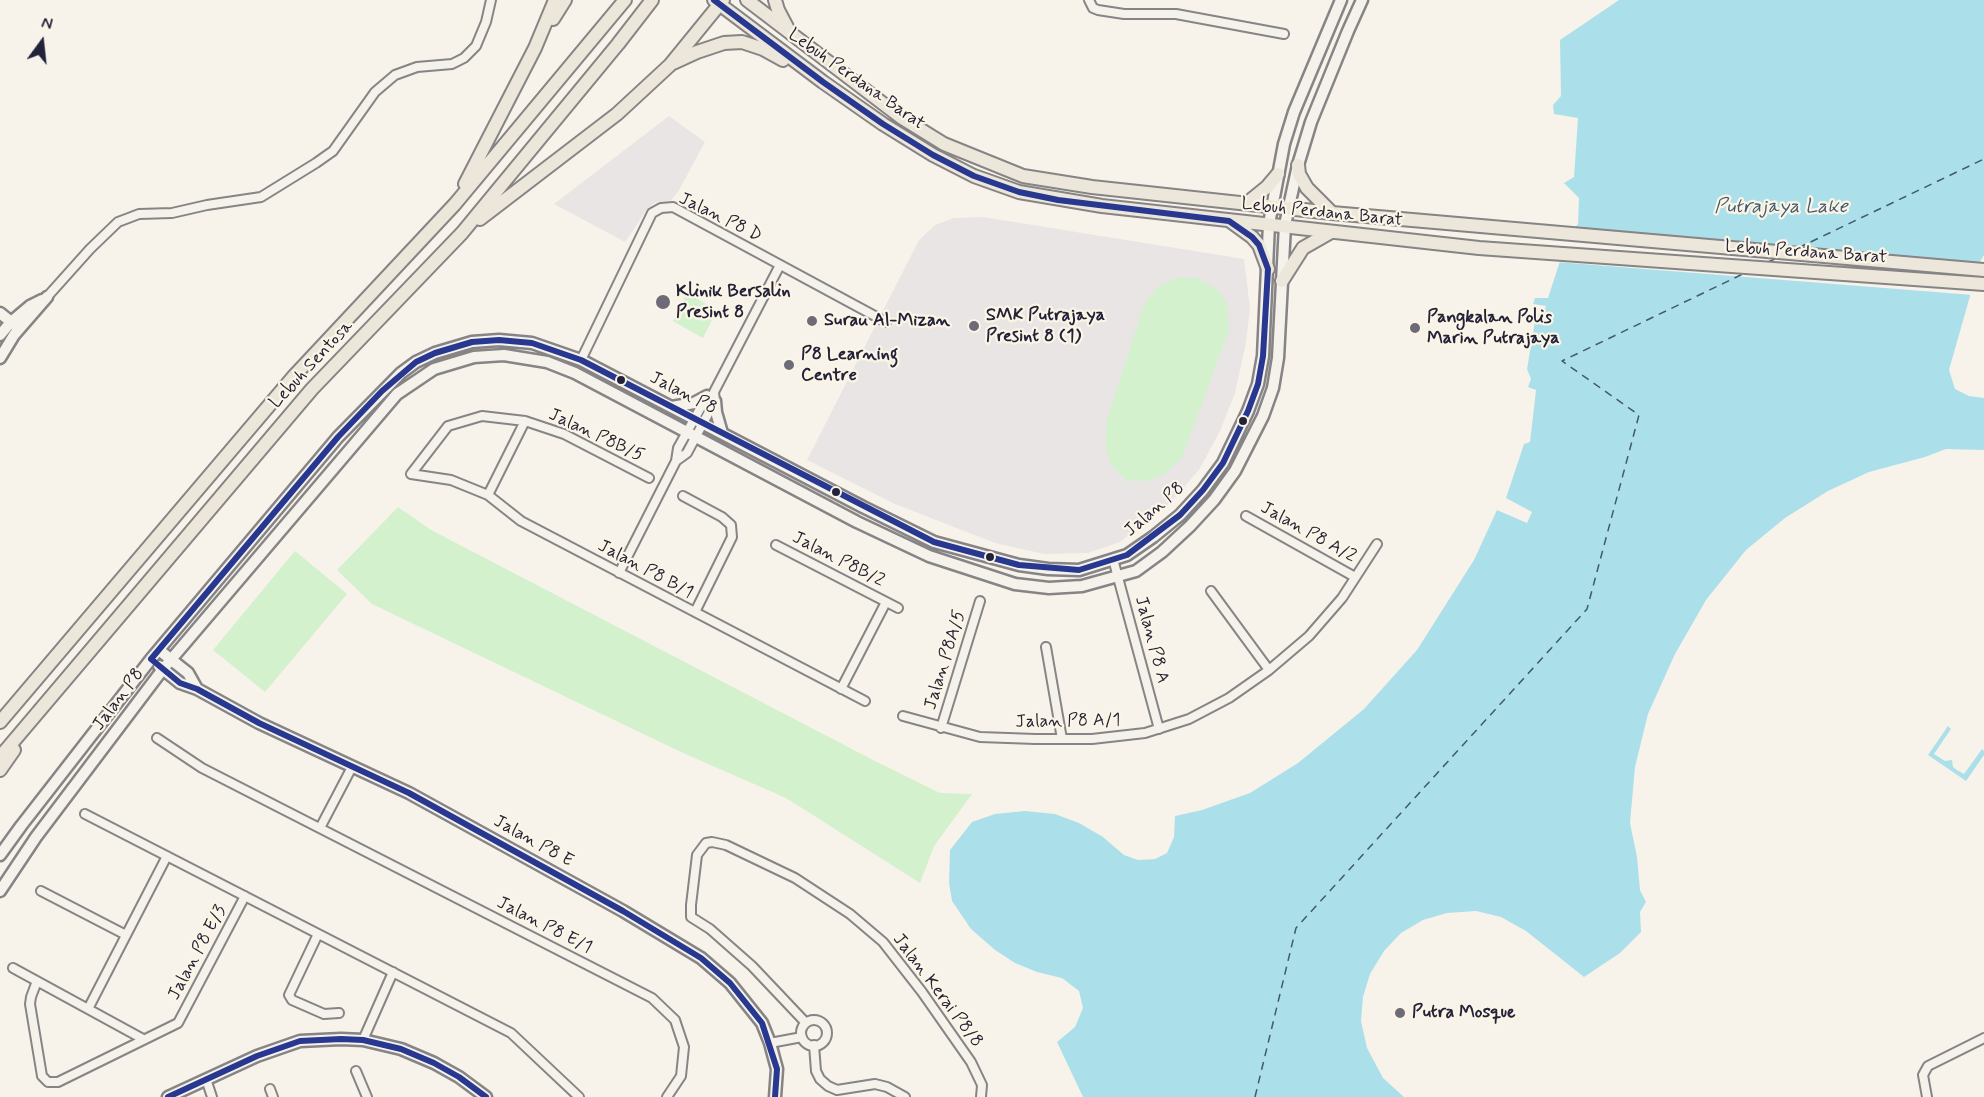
<!DOCTYPE html>
<html>
<head>
<meta charset="utf-8">
<style>
  body { margin:0 }
  #map { position:relative; width:1984px; height:1097px; overflow:hidden; background:#f7f3ea; font-family:Mynerve,sans-serif }
  canvas { display:block }
  .north { position:absolute; left:12px; top:12px; width:60px; height:60px; -webkit-text-stroke:4px #fcf5e5; paint-order:stroke; rotate:15deg; font-size:16px; font-weight:700; line-height:24px; text-align:center; color:#22223b }
  .north::after { content:''; display:block; margin:auto; width:21px; height:27px; background:#22223b; clip-path:polygon(50% 0,100% 100%,50% 72%,0 100%) }
</style>
</head>
<body>
<div id="map">
<canvas width="1984" height="1097"></canvas>
<div class="north">N</div>
</div>
<script>
const g = document.querySelector('canvas').getContext('2d');
g.lineJoin = 'round';
function fillPath(path, color) {
  g.fillStyle = color;
  g.fill(path, 'evenodd');
}
function shape(rows) {
  const path = new Path2D();
  for (const r of rows) {
    if (r.length === 3) {
      path.moveTo(r[0] + r[2], r[1]);
      path.arc(r[0], r[1], r[2], 0, 2 * Math.PI);
      continue;
    }
    path.moveTo(r[0], r[1]);
    for (let i = 2; i < r.length; i += 2) path.lineTo(r[i], r[i + 1]);
  }
  return path;
}
function strokePath(path, color, width, dash) {
  g.strokeStyle = color;
  g.lineWidth = width;
  g.lineCap = dash ? 'butt' : 'round';
  g.setLineDash(dash || []);
  g.stroke(path);
}
function label(font, color, halo, rows, align = 'center') {
  g.font = font + ' Mynerve,sans-serif';
  g.lineWidth = 4.5;
  g.setLineDash([]);
  g.textBaseline = 'middle';
  g.strokeStyle = halo;
  g.fillStyle = color;
  for (const [text, x, y, turn = 0] of rows) {
    g.save();
    g.translate(x, y);
    g.rotate((+turn || 0) * Math.PI / 180);
    g.textAlign = isNaN(turn) ? turn : align;
    if (halo) g.strokeText(text, 0, 0);
    g.fillText(text, 0, 0);
    g.restore();
  }
}
fillPath(shape([
  [669,116,705,142,678,192,670,201,656,202,648,208,625,242,554,204],
  [983,217,1244,259,1250,308,1246,343,1235,393,1220,431,1199,470,1171,502,1120,542,1088,553,1044,554,995,543,895,504,807,460,919,240,935,225,954,218]
]), '#e9e5e4');
fillPath(shape([
  [1177,278,1197,278,1217,289,1227,303,1229,329,1182,458,1163,475,1145,481,1127,481,1112,466,1106,449,1106,423,1143,307,1156,288],
  [687,293,717,310,703,338,673,321],
  [398,507,431,530,875,761,940,793,972,794,934,846,920,883,786,798,681,752,372,604,337,570],
  [295,551,347,594,265,692,213,650]
]), '#d3f1cc');
fillPath(shape([
  [1619,0,1984,0,1984,255,1973,274,1970,296,1949,370,1955,389,1969,396,1984,398,1984,450,1946,449,1925,457,1869,472,1828,491,1785,518,1746,550,1706,600,1675,654,1648,714,1635,767,1630,823,1637,857,1640,890,1646,902,1640,912,1641,932,1620,953,1584,977,1526,931,1501,917,1476,911,1447,913,1423,920,1401,933,1384,951,1370,974,1363,997,1361,1021,1367,1048,1383,1078,1404,1097,1083,1097,1057,1042,1075,1027,1083,1008,1079,991,1062,978,1037,972,1015,963,995,950,971,929,952,901,949,883,950,850,972,822,995,814,1025,811,1055,814,1079,823,1103,837,1124,855,1138,860,1155,859,1167,853,1174,837,1175,816,1202,810,1250,793,1298,763,1364,709,1417,650,1474,560,1497,510,1527,523,1532,512,1506,498,1524,444,1530,442,1536,390,1528,387,1531,379,1527,369,1536,315,1544,312,1546,306,1533,304,1535,298,1548,298,1560,261,1562,243,1578,224,1579,198,1564,183,1574,177,1578,118,1554,114,1553,105,1561,96,1560,40],
  [1948,726,1951,729,1934,754,1945,761,1952,760,1953,767,1957,770,1964,774,1982,749,1984,751,1984,755,1966,781,1928,755]
]), '#abe0eb');
fillPath(shape([
  [1570,230,1982,263,1976,275,1973,295,1557,262,1560,242]
]), '#f7f3ea');
strokePath(shape([
  [1798,248,1984,159],
  [1768,262,1777,258],
  [1255,1097,1296,928,1587,609,1639,415,1562,361,1747,272]
]), '#425970', 1.5, [8, 6]);
const street = shape([
  [1089,0,1093,8,1098,10,1124,14,1176,14,1284,34],
  [47,297,90,249,118,222,139,214,172,213,207,205,261,197,316,163,333,151,375,92,395,75,417,67,452,64,464,58,476,46,486,22,491,0],
  [581,360,652,213,661,208,673,207,886,322],
  [676,461,687,453,695,438,715,401,714,392,780,265],
  [649,478,564,434,525,421,482,416,448,426,411,474,451,480,488,495,521,521,865,701],
  [488,495,525,421],
  [683,496,722,517,731,525,732,537,695,612],
  [1246,516,1355,577],
  [776,545,898,608],
  [1113,559,1159,729],
  [619,573,676,461,678,448,706,398],
  [1211,591,1269,670],
  [1046,647,1062,739],
  [841,689,886,602],
  [903,716,980,737,1035,739,1092,739,1145,733,1189,719,1229,698,1269,670,1309,636,1342,598,1377,544],
  [941,728,980,601],
  [157,738,202,768,652,998,675,1020,684,1047,681,1076,667,1097],
  [85,814,511,1033,579,1097],
  [320,828,352,767],
  [41,891,126,935],
  [318,934,289,995,292,1000,324,1014,339,1013],
  [13,968,143,1039],
  [37,981,31,997,30,1004,42,1076,48,1082,58,1082,178,1023,245,896],
  [88,1009,167,856],
  [814,1033,13],
  [806,1023,752,966,710,929,691,917,691,905,697,855,706,843,712,842,726,845,795,878,850,914,883,942,922,992,971,1062,982,1085,981,1097],
  [363,1040,393,972],
  [770,1043,802,1037],
  [814,1045,816,1071,820,1079,828,1086,837,1090,875,1084,887,1087,905,1097],
  [356,1071,367,1097],
  [206,1079,212,1097],
  [270,1089,273,1097],
  [1927,1097,1923,1075,1928,1066,1984,1038]
]);
const secondary = shape([
  [0,313,16,326],
  [0,335,11,322,30,306,42,300],
  [0,358,14,335,47,297],
  [715,401,716,412,722,433],
  [672,407,694,403,707,396],
  [159,650,188,673,197,689],
  [159,666,180,683,197,689,259,723,409,793,623,911,701,958,730,983,762,1023,770,1043,777,1069,775,1097],
  [0,855,21,826,151,659,338,437,401,373,416,362,435,353,472,342,499,340,532,343,581,360,863,507,934,542,1019,565,1048,569,1079,570,1127,555,1153,537,1180,515,1203,490,1223,463,1248,411,1258,384,1263,356,1269,224,1284,144,1294,112,1341,0],
  [0,891,36,837,163,669,397,394,434,369,474,357,504,355,547,362,575,373,857,522,929,556,1015,584,1049,588,1082,586,1136,571,1162,552,1190,526,1214,500,1235,471,1263,416,1273,388,1278,358,1285,225,1298,165,1311,122,1348,31,1362,0],
  [168,1097,257,1056,300,1041,341,1039,363,1040,401,1049,434,1063,459,1077,486,1097]
]);
const primary = shape([
  [714,0,823,82,883,124,933,155,974,176,1019,192,1102,206,1479,248,1984,284],
  [747,0,902,118,944,144,1023,176,1092,187,1332,213,1984,270],
  [775,0,778,10,788,29],
  [553,19,565,0],
  [673,63,697,52,724,43,742,42,763,49,783,60],
  [1298,165,1299,174,1307,188,1332,213],
  [465,184,535,48,555,0],
  [1246,204,1267,187,1278,174],
  [480,219,617,114,670,65,723,0],
  [1230,221,1252,237,1259,245,1268,269],
  [1282,281,1303,248,1331,232],
  [0,722,295,375,455,204,625,0],
  [0,757,312,389,462,233,618,44,652,0],
  [0,770,14,750]
]);
strokePath(street, '#868485', 12);
strokePath(secondary, '#868485', 15);
strokePath(primary, '#868485', 16);
strokePath(street, '#f5f2ec', 8);
strokePath(secondary, '#f5f2ec', 10);
strokePath(primary, '#ece7da', 12);
strokePath(shape([
  [714,0,823,82,883,124,933,155,974,176,1019,192,1058,200,1229,221,1252,237,1259,245,1268,269,1263,356,1258,384,1248,411,1223,463,1203,490,1180,515,1127,555,1079,570,1019,565,934,542,581,360,532,343,499,340,472,342,435,353,416,362,382,391,338,437,151,659,180,683,197,689,259,723,409,793,623,911,701,958,730,983,762,1023,777,1069,775,1097],
  [168,1097,257,1056,300,1041,341,1039,363,1040,401,1049,434,1063,459,1077,486,1097]
]), '#283890', 6);
for (const [x, y, r, color] of [
  [663,302,8,"#6d6b78"],
  [812,321,6,"#6d6b78"],
  [974,326,6,"#6d6b78"],
  [1415,328,6,"#6d6b78"],
  [789,365,6,"#6d6b78"],
  [621,380,5,"#22223b"],
  [1243,421,5,"#22223b"],
  [836,492,5,"#22223b"],
  [990,557,5,"#22223b"],
  [1400,1013,6,"#6d6b78"]
]) {
  const dot = new Path2D();
  dot.arc(x, y, r, 0, 2 * Math.PI);
  g.fillStyle = color;
  g.fill(dot);
  strokePath(dot, '#fcf5e5', 2);
}
label('18px', '#22223b', '#fcf5e5', [
  ["Lebuh Perdana Barat",856,80,35],
  ["Lebuh Perdana Barat",1322,213,6],
  ["Jalan P8 D",720,218,26],
  ["Lebuh Perdana Barat",1806,253,4],
  ["Lebuh Sentosa",312,365,-47],
  ["Jalan P8",683,394,27],
  ["Jalan P8B/5",596,436,25],
  ["Jalan P8",1155,510,-41],
  ["Jalan P8 A/2",1308,533,29],
  ["Jalan P8B/2",838,560,27],
  ["Jalan P8 B/1",645,570,28],
  ["Jalan P8 A",1151,640,75],
  ["Jalan P8A/5",946,660,-73],
  ["Jalan P8",119,700,-53],
  ["Jalan P8 A/1",1068,722,-1],
  ["Jalan P8 E",533,842,29],
  ["Jalan P8 E/1",544,926,27],
  ["Jalan P8 E/3",198,953,-62],
  ["Jalan Kerai P8/8",937,991,53]
]);
label('bold 18px', '#22223b', '#fcf5e5', [
  ["Klinik Bersalin",676,292],
  ["Presint 8",676,313],
  ["SMK Putrajaya",986,316],
  ["Presint 8 (1)",986,337],
  ["Pangkalan Polis",1427,318],
  ["Marin Putrajaya",1427,339],
  ["Surau Al-Mizan",824,321],
  ["P8 Learning",801,355],
  ["Centre",801,376],
  ["Putra Mosque",1412,1013]
], 'left');
label('italic 20px', '#425970', '#fcf5e5', [
  ["Putrajaya Lake",1781,208]
]);
</script>
</body>
</html>
